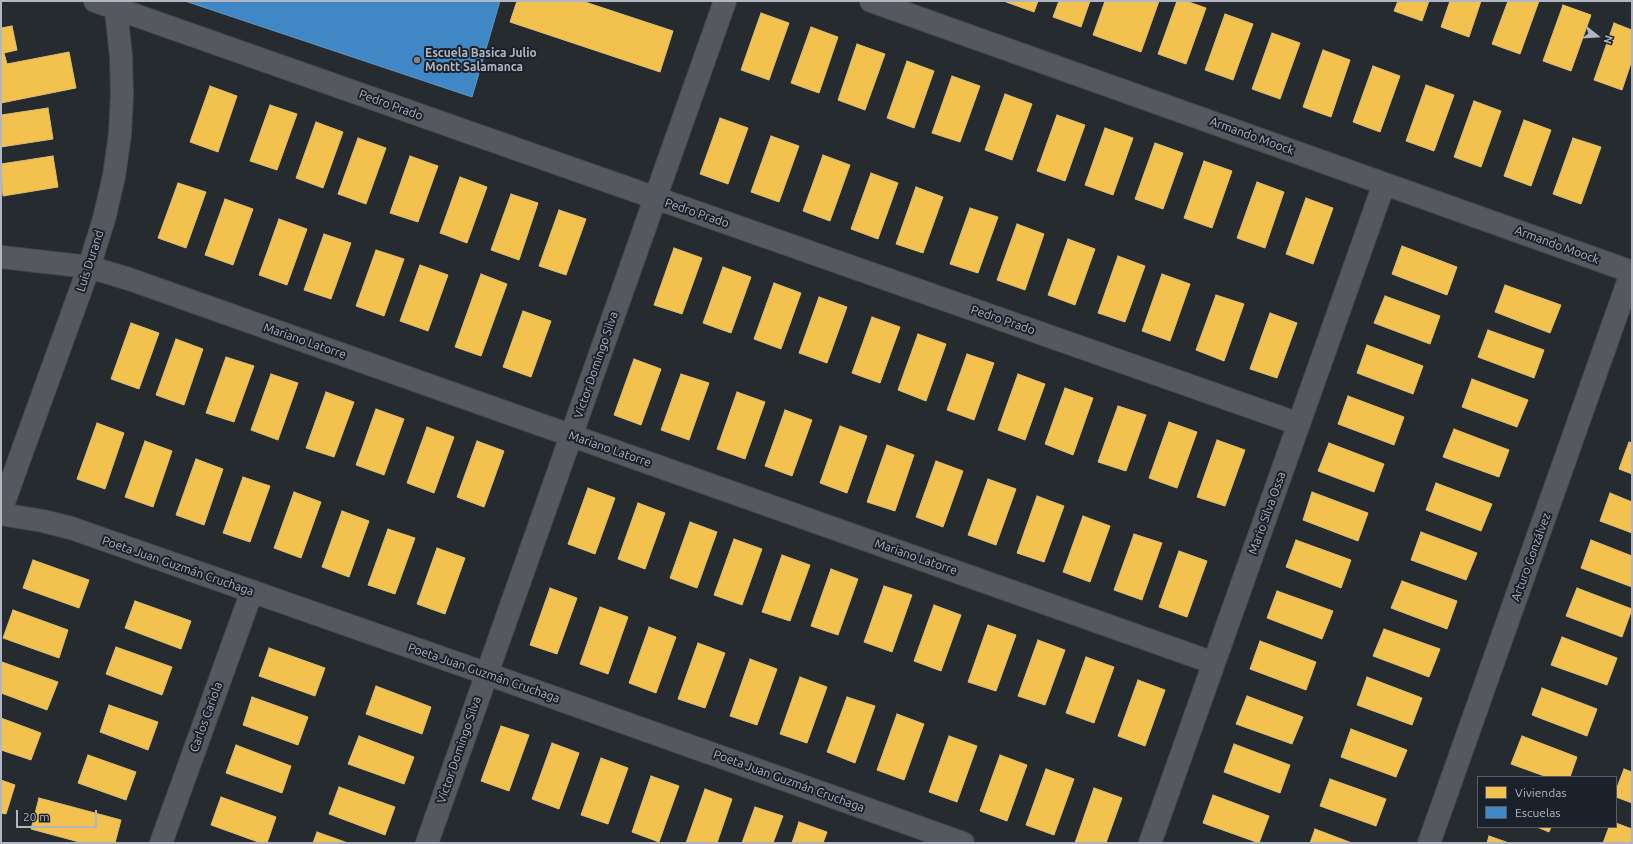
<!DOCTYPE html>
<html>
<head>
<meta charset="utf-8">
<style>
  body { margin:0 }
  #map { position:relative; width:1633px; height:844px; overflow:hidden; background:#262b30; font-family:Ubuntu,sans-serif }
  canvas { display:block }
  .frame { position:absolute; inset:0; border:2px solid #b0b7c2; pointer-events:none }
  .legend { position:absolute; left:1477px; top:776px; width:140px; height:52px; box-sizing:border-box; background:#1b212a; border:1px solid #575d67; margin:0; padding:5px 7px; list-style:none; font-size:12px; color:#b0b7c2 }
  .legend li { display:flex; align-items:center; gap:8px; height:20px }
  .legend b { width:20px; border:1px solid #575d67 }
  .north { position:absolute; left:1577px; top:16px; width:40px; height:40px; -webkit-text-stroke:3px #1b212a; paint-order:stroke; rotate:107deg; font-size:11px; font-weight:700; line-height:16px; text-align:center; color:#b0b7c2 }
  .north::after { content:''; display:block; margin:auto; width:14px; height:18px; background:#b0b7c2; clip-path:polygon(50% 0,100% 100%,50% 72%,0 100%) }
  .scale { position:absolute; left:16px; top:810px; width:81px; height:18px; box-sizing:border-box; border:2px solid #b0b7c2; border-top:0; padding-left:5px; font-size:12px; line-height:14px; white-space:nowrap; color:#b0b7c2; -webkit-text-stroke:3px #1b212a; paint-order:stroke }
</style>
</head>
<body>
<div id="map">
<canvas width="1633" height="844"></canvas>
<div class="frame"></div>
<ul class="legend">
<li><b style="height:11px;background:#f2c14e"></b>Viviendas</li>
<li><b style="height:11px;background:#3f88c5"></b>Escuelas</li>
</ul>
<div class="north">N</div>
<div class="scale">20 m</div>
</div>
<script>
const g = document.querySelector('canvas').getContext('2d');
g.lineJoin = 'round';
function fillPath(path, color) {
  g.fillStyle = color;
  g.fill(path, 'evenodd');
}
function shape(rows) {
  const path = new Path2D();
  for (const r of rows) {
    path.moveTo(r[0], r[1]);
    for (let i = 2; i < r.length; i += 2) path.lineTo(r[i], r[i + 1]);
  }
  return path;
}
function strokePath(path, color, width, dash) {
  g.strokeStyle = color;
  g.lineWidth = width;
  g.lineCap = dash ? 'butt' : 'round';
  g.setLineDash(dash || []);
  g.stroke(path);
}
function label(font, color, halo, rows, align = 'center') {
  g.font = font + ' Ubuntu,sans-serif';
  g.lineWidth = 4;
  g.setLineDash([]);
  g.textBaseline = 'middle';
  g.strokeStyle = halo;
  g.fillStyle = color;
  for (const [text, x, y, turn = 0] of rows) {
    g.save();
    g.translate(x, y);
    g.rotate((+turn || 0) * Math.PI / 180);
    g.textAlign = isNaN(turn) ? turn : align;
    if (halo) g.strokeText(text, 0, 0);
    g.fillText(text, 0, 0);
    g.restore();
  }
}
const homes = shape([
  [517,1,582,1,673,31,660,72,510,22,517,1],
  [1006,1,1038,1,1034,12,1006,2,1006,1],
  [1059,1,1090,1,1081,27,1053,17,1059,1],
  [1105,1,1159,1,1141,52,1093,35,1105,1],
  [1177,1,1186,1,1206,8,1186,64,1158,54,1177,1],
  [1398,1,1429,1,1422,21,1394,11,1398,1],
  [1450,1,1481,1,1469,37,1441,27,1450,1],
  [1508,1,1539,1,1520,54,1492,44,1508,1],
  [1563,5,1591,15,1571,71,1543,61,1563,5],
  [761,13,789,23,769,80,741,70,761,13],
  [1225,14,1253,24,1233,80,1205,70,1225,14],
  [1614,23,1632,30,1632,60,1622,90,1594,80,1614,23],
  [12,26,17,50,4,53,7,64,69,52,76,88,1,103,1,28,12,26],
  [811,27,838,37,819,93,791,83,811,27],
  [1272,33,1300,43,1280,99,1252,89,1272,33],
  [857,44,885,54,865,110,838,100,857,44],
  [1323,50,1350,60,1331,117,1303,107,1323,50],
  [907,61,934,71,914,128,887,118,907,61],
  [1373,66,1400,76,1380,132,1353,122,1373,66],
  [952,76,980,86,960,142,932,133,952,76],
  [1426,85,1454,95,1434,151,1406,141,1426,85],
  [210,86,237,96,218,152,190,142,210,86],
  [1005,94,1032,104,1012,160,985,150,1005,94],
  [1474,101,1501,111,1481,167,1454,157,1474,101],
  [270,105,297,114,277,170,250,161,270,105],
  [48,108,53,139,1,147,1,115,48,108],
  [1057,115,1085,125,1065,181,1037,171,1057,115],
  [720,118,748,128,728,184,700,174,720,118],
  [1524,120,1551,130,1531,186,1504,176,1524,120],
  [316,122,343,132,323,188,296,178,316,122],
  [1105,128,1133,138,1113,195,1085,185,1105,128],
  [771,136,799,146,779,202,751,192,771,136],
  [358,138,386,148,366,204,338,194,358,138],
  [1573,138,1601,147,1581,204,1553,194,1573,138],
  [1155,143,1183,153,1163,209,1135,199,1155,143],
  [823,155,850,165,830,221,803,211,823,155],
  [53,156,58,187,3,196,1,164,53,156],
  [410,156,438,166,418,222,390,213,410,156],
  [1204,161,1232,171,1212,228,1184,218,1204,161],
  [871,173,898,183,878,239,851,229,871,173],
  [460,177,487,187,467,243,440,233,460,177],
  [1257,182,1284,192,1265,248,1237,238,1257,182],
  [178,183,206,192,186,248,158,238,178,183],
  [916,187,943,197,923,253,896,244,916,187],
  [511,194,538,203,519,260,491,250,511,194],
  [1306,198,1333,208,1313,264,1286,254,1306,198],
  [225,199,253,209,233,265,205,255,225,199],
  [970,208,998,217,978,273,950,264,970,208],
  [559,210,586,219,566,275,539,266,559,210],
  [279,219,307,229,287,285,259,275,279,219],
  [1017,224,1044,234,1025,290,997,280,1017,224],
  [324,234,351,243,331,299,304,290,324,234],
  [1068,239,1095,249,1075,305,1048,295,1068,239],
  [1402,246,1457,267,1447,295,1392,274,1402,246],
  [674,248,702,258,682,314,654,305,674,248],
  [376,250,404,259,384,316,356,306,376,250],
  [1118,256,1145,266,1125,322,1098,313,1118,256],
  [420,265,448,275,428,331,400,321,420,265],
  [723,267,751,277,731,333,703,323,723,267],
  [481,274,507,284,481,356,455,347,481,274],
  [1162,274,1190,284,1170,341,1142,331,1162,274],
  [774,283,801,293,781,349,754,339,774,283],
  [1505,285,1561,305,1550,333,1495,312,1505,285],
  [1216,295,1244,304,1224,361,1196,350,1216,295],
  [1385,296,1440,316,1430,344,1374,323,1385,296],
  [819,297,847,307,827,363,799,353,819,297],
  [523,311,551,321,531,377,503,367,523,311],
  [1270,313,1297,323,1277,378,1250,369,1270,313],
  [872,317,900,327,880,383,852,373,872,317],
  [131,323,159,333,139,389,111,379,131,323],
  [1488,330,1544,350,1534,378,1478,357,1488,330],
  [918,334,946,344,926,401,898,390,918,334],
  [176,339,203,349,184,405,156,395,176,339],
  [1367,345,1423,366,1413,394,1357,373,1367,345],
  [967,354,994,363,974,420,947,410,967,354],
  [226,357,254,366,234,422,206,413,226,357],
  [634,359,661,369,641,425,614,415,634,359],
  [271,374,298,383,278,440,251,430,271,374],
  [681,374,709,383,689,440,661,430,681,374],
  [1018,374,1045,384,1025,440,998,430,1018,374],
  [1472,379,1528,400,1517,427,1462,407,1472,379],
  [1065,388,1093,398,1073,455,1045,444,1065,388],
  [326,392,354,402,334,457,306,448,326,392],
  [737,392,765,402,745,459,717,449,737,392],
  [1348,396,1404,417,1394,445,1338,424,1348,396],
  [1118,406,1146,415,1126,471,1098,462,1118,406],
  [376,409,404,419,384,475,356,465,376,409],
  [785,410,812,420,792,476,765,466,785,410],
  [1169,422,1197,432,1177,488,1149,478,1169,422],
  [97,423,124,433,105,489,77,479,97,423],
  [840,426,867,436,847,493,820,483,840,426],
  [427,427,454,437,434,493,407,483,427,427],
  [1454,429,1509,450,1499,477,1443,457,1454,429],
  [1217,440,1245,450,1225,506,1197,497,1217,440],
  [145,441,172,451,153,507,125,497,145,441],
  [477,441,504,451,484,507,457,497,477,441],
  [1629,442,1632,443,1632,474,1619,469,1629,442],
  [1329,443,1384,464,1374,492,1318,471,1329,443],
  [887,445,914,455,895,511,867,502,887,445],
  [196,459,223,469,204,525,176,515,196,459],
  [936,461,963,471,943,527,916,517,936,461],
  [243,477,270,486,250,542,223,533,243,477],
  [988,479,1016,489,996,545,968,535,988,479],
  [1436,483,1492,504,1481,531,1426,510,1436,483],
  [588,488,615,498,595,554,568,544,588,488],
  [294,492,321,502,301,558,274,548,294,492],
  [1312,492,1368,513,1358,541,1303,520,1312,492],
  [1610,493,1632,502,1632,533,1600,521,1610,493],
  [1037,496,1064,506,1044,562,1017,553,1037,496],
  [638,503,665,513,645,569,618,559,638,503],
  [342,511,369,521,349,577,322,567,342,511],
  [1083,516,1110,526,1090,582,1063,572,1083,516],
  [690,522,717,532,697,588,670,578,690,522],
  [388,529,415,538,395,594,368,585,388,529],
  [1421,532,1477,553,1466,580,1411,560,1421,532],
  [1134,534,1162,543,1142,600,1114,590,1134,534],
  [734,539,762,549,742,605,714,595,734,539],
  [1296,540,1351,560,1341,588,1286,567,1296,540],
  [1591,540,1632,556,1632,587,1581,568,1591,540],
  [437,548,465,558,445,614,417,604,437,548],
  [1179,551,1207,561,1187,617,1159,607,1179,551],
  [782,555,810,565,790,621,762,612,782,555],
  [33,560,89,580,79,608,23,588,33,560],
  [831,569,858,579,838,635,811,626,831,569],
  [1402,581,1457,601,1447,629,1391,608,1402,581],
  [884,586,912,595,892,652,864,642,884,586],
  [550,588,577,598,557,654,530,645,550,588],
  [1577,588,1632,609,1622,637,1566,616,1577,588],
  [1277,591,1333,611,1322,639,1267,618,1277,591],
  [135,601,191,621,181,649,125,628,135,601],
  [934,605,961,615,941,671,914,661,934,605],
  [600,607,628,617,608,674,580,664,600,607],
  [13,610,68,630,59,658,3,638,13,610],
  [988,625,1016,635,996,691,968,682,988,625],
  [649,627,676,637,656,693,629,683,649,627],
  [1384,629,1440,649,1429,677,1373,656,1384,629],
  [1562,637,1617,658,1607,685,1551,665,1562,637],
  [1038,640,1065,650,1045,705,1018,696,1038,640],
  [1260,641,1316,662,1306,690,1250,669,1260,641],
  [698,643,725,653,705,708,678,699,698,643],
  [116,647,172,667,162,695,106,674,116,647],
  [269,648,325,668,315,696,259,676,269,648],
  [1086,657,1114,667,1094,723,1066,713,1086,657],
  [750,659,777,669,757,725,730,716,750,659],
  [2,662,58,682,47,710,1,693,2,662],
  [800,677,827,687,807,743,780,734,800,677],
  [1367,677,1422,698,1412,725,1357,705,1367,677],
  [1138,680,1165,690,1145,746,1118,736,1138,680],
  [376,686,431,707,422,734,366,714,376,686],
  [1542,688,1597,709,1587,736,1532,715,1542,688],
  [1247,696,1303,717,1292,744,1236,724,1247,696],
  [252,697,308,717,298,745,243,725,252,697],
  [847,697,875,706,855,763,827,752,847,697],
  [109,705,158,722,148,750,100,732,109,705],
  [897,714,924,724,904,780,877,770,897,714],
  [1,718,41,733,31,760,1,750,1,718],
  [501,726,529,735,509,791,481,781,501,726],
  [1351,729,1407,750,1396,777,1341,757,1351,729],
  [359,736,414,757,404,784,348,764,359,736],
  [949,736,977,746,957,802,929,792,949,736],
  [1522,736,1577,757,1570,777,1547,777,1511,764,1522,736],
  [552,743,579,753,559,809,532,799,552,743],
  [1234,744,1290,765,1280,793,1224,772,1234,744],
  [236,745,291,766,282,793,226,773,236,745],
  [88,755,136,772,126,800,78,783,88,755],
  [1000,755,1027,765,1007,821,980,811,1000,755],
  [601,758,628,768,608,824,581,815,601,758],
  [1046,769,1074,779,1054,835,1026,825,1046,769],
  [1624,769,1632,772,1632,803,1616,797,1616,790,1624,769],
  [651,776,679,786,659,842,632,832,651,776],
  [1330,779,1386,799,1376,826,1320,806,1330,779],
  [1,780,15,785,6,814,1,813,1,780],
  [339,787,395,807,385,835,329,814,339,787],
  [1094,788,1122,798,1106,843,1075,843,1094,788],
  [705,789,732,799,717,843,686,843,705,789],
  [1213,795,1269,816,1259,843,1203,823,1213,795],
  [221,797,276,817,267,843,261,843,211,825,221,797],
  [39,798,121,820,115,843,83,843,31,829,39,798],
  [755,807,783,816,773,843,742,843,755,807],
  [799,822,827,832,823,843,792,843,799,822],
  [1616,823,1632,829,1632,843,1603,843,1609,827,1616,827,1616,823],
  [1537,827,1551,827,1549,832,1537,827],
  [1315,829,1352,843,1310,843,1315,829],
  [317,832,348,843,313,843,317,832],
  [1489,836,1509,843,1487,843,1489,836]
]);
fillPath(homes, '#f2c14e');
strokePath(homes, '#debe71', 1);
const schools = shape([
  [185,1,500,1,472,97,185,1]
]);
fillPath(schools, '#3f88c5');
strokePath(schools, '#6196c4', 1);
const minor = shape([
  [95,1,1299,424],
  [871,1,1632,272],
  [1,257,89,267,129,279,1214,663],
  [1,510,89,267,104,219,114,176,120,134,122,95,121,56,115,1],
  [1,514,43,521,71,528,465,666,963,843],
  [161,843,252,591],
  [427,843,725,1],
  [1150,843,1384,184]
]);
const tertiary = shape([
  [1429,843,1632,271]
]);
strokePath(minor, '#44474b', 24);
strokePath(tertiary, '#44474b', 24);
strokePath(minor, '#55595f', 22);
strokePath(tertiary, '#55595f', 22);
for (const [x, y, r, color] of [
  [417,60,4,"#80868f"]
]) {
  const dot = new Path2D();
  dot.arc(x, y, r, 0, 2 * Math.PI);
  g.fillStyle = color;
  g.fill(dot);
  strokePath(dot, '#1b212a', 1.5);
}
label('bold 12px', '#b0b7c2', '#1b212a', [
  ["Escuela Basica Julio",425,53],
  ["Montt Salamanca",425,67]
], 'left');
label('12px', '#b0b7c2', '#1b212a', [
  ["Pedro Prado",391,105,20],
  ["Armando Moock",1252,136,20],
  ["Pedro Prado",697,213,19],
  ["Armando Moock",1557,245,20],
  ["Luis Durand",90,261,-72],
  ["Pedro Prado",1003,320,19],
  ["Mariano Latorre",305,341,19],
  ["Víctor Domingo Silva",596,365,-71],
  ["Mariano Latorre",610,449,19],
  ["Mario Silva Ossa",1267,513,-70],
  ["Mariano Latorre",916,557,19],
  ["Arturo Gonzálvez",1531,557,-70],
  ["Poeta Juan Guzmán Cruchaga",178,566,19],
  ["Poeta Juan Guzmán Cruchaga",484,673,19],
  ["Carlos Cariola",206,717,-70],
  ["Víctor Domingo Silva",459,750,-71],
  ["Poeta Juan Guzmán Cruchaga",789,781,20]
]);
</script>
</body>
</html>
